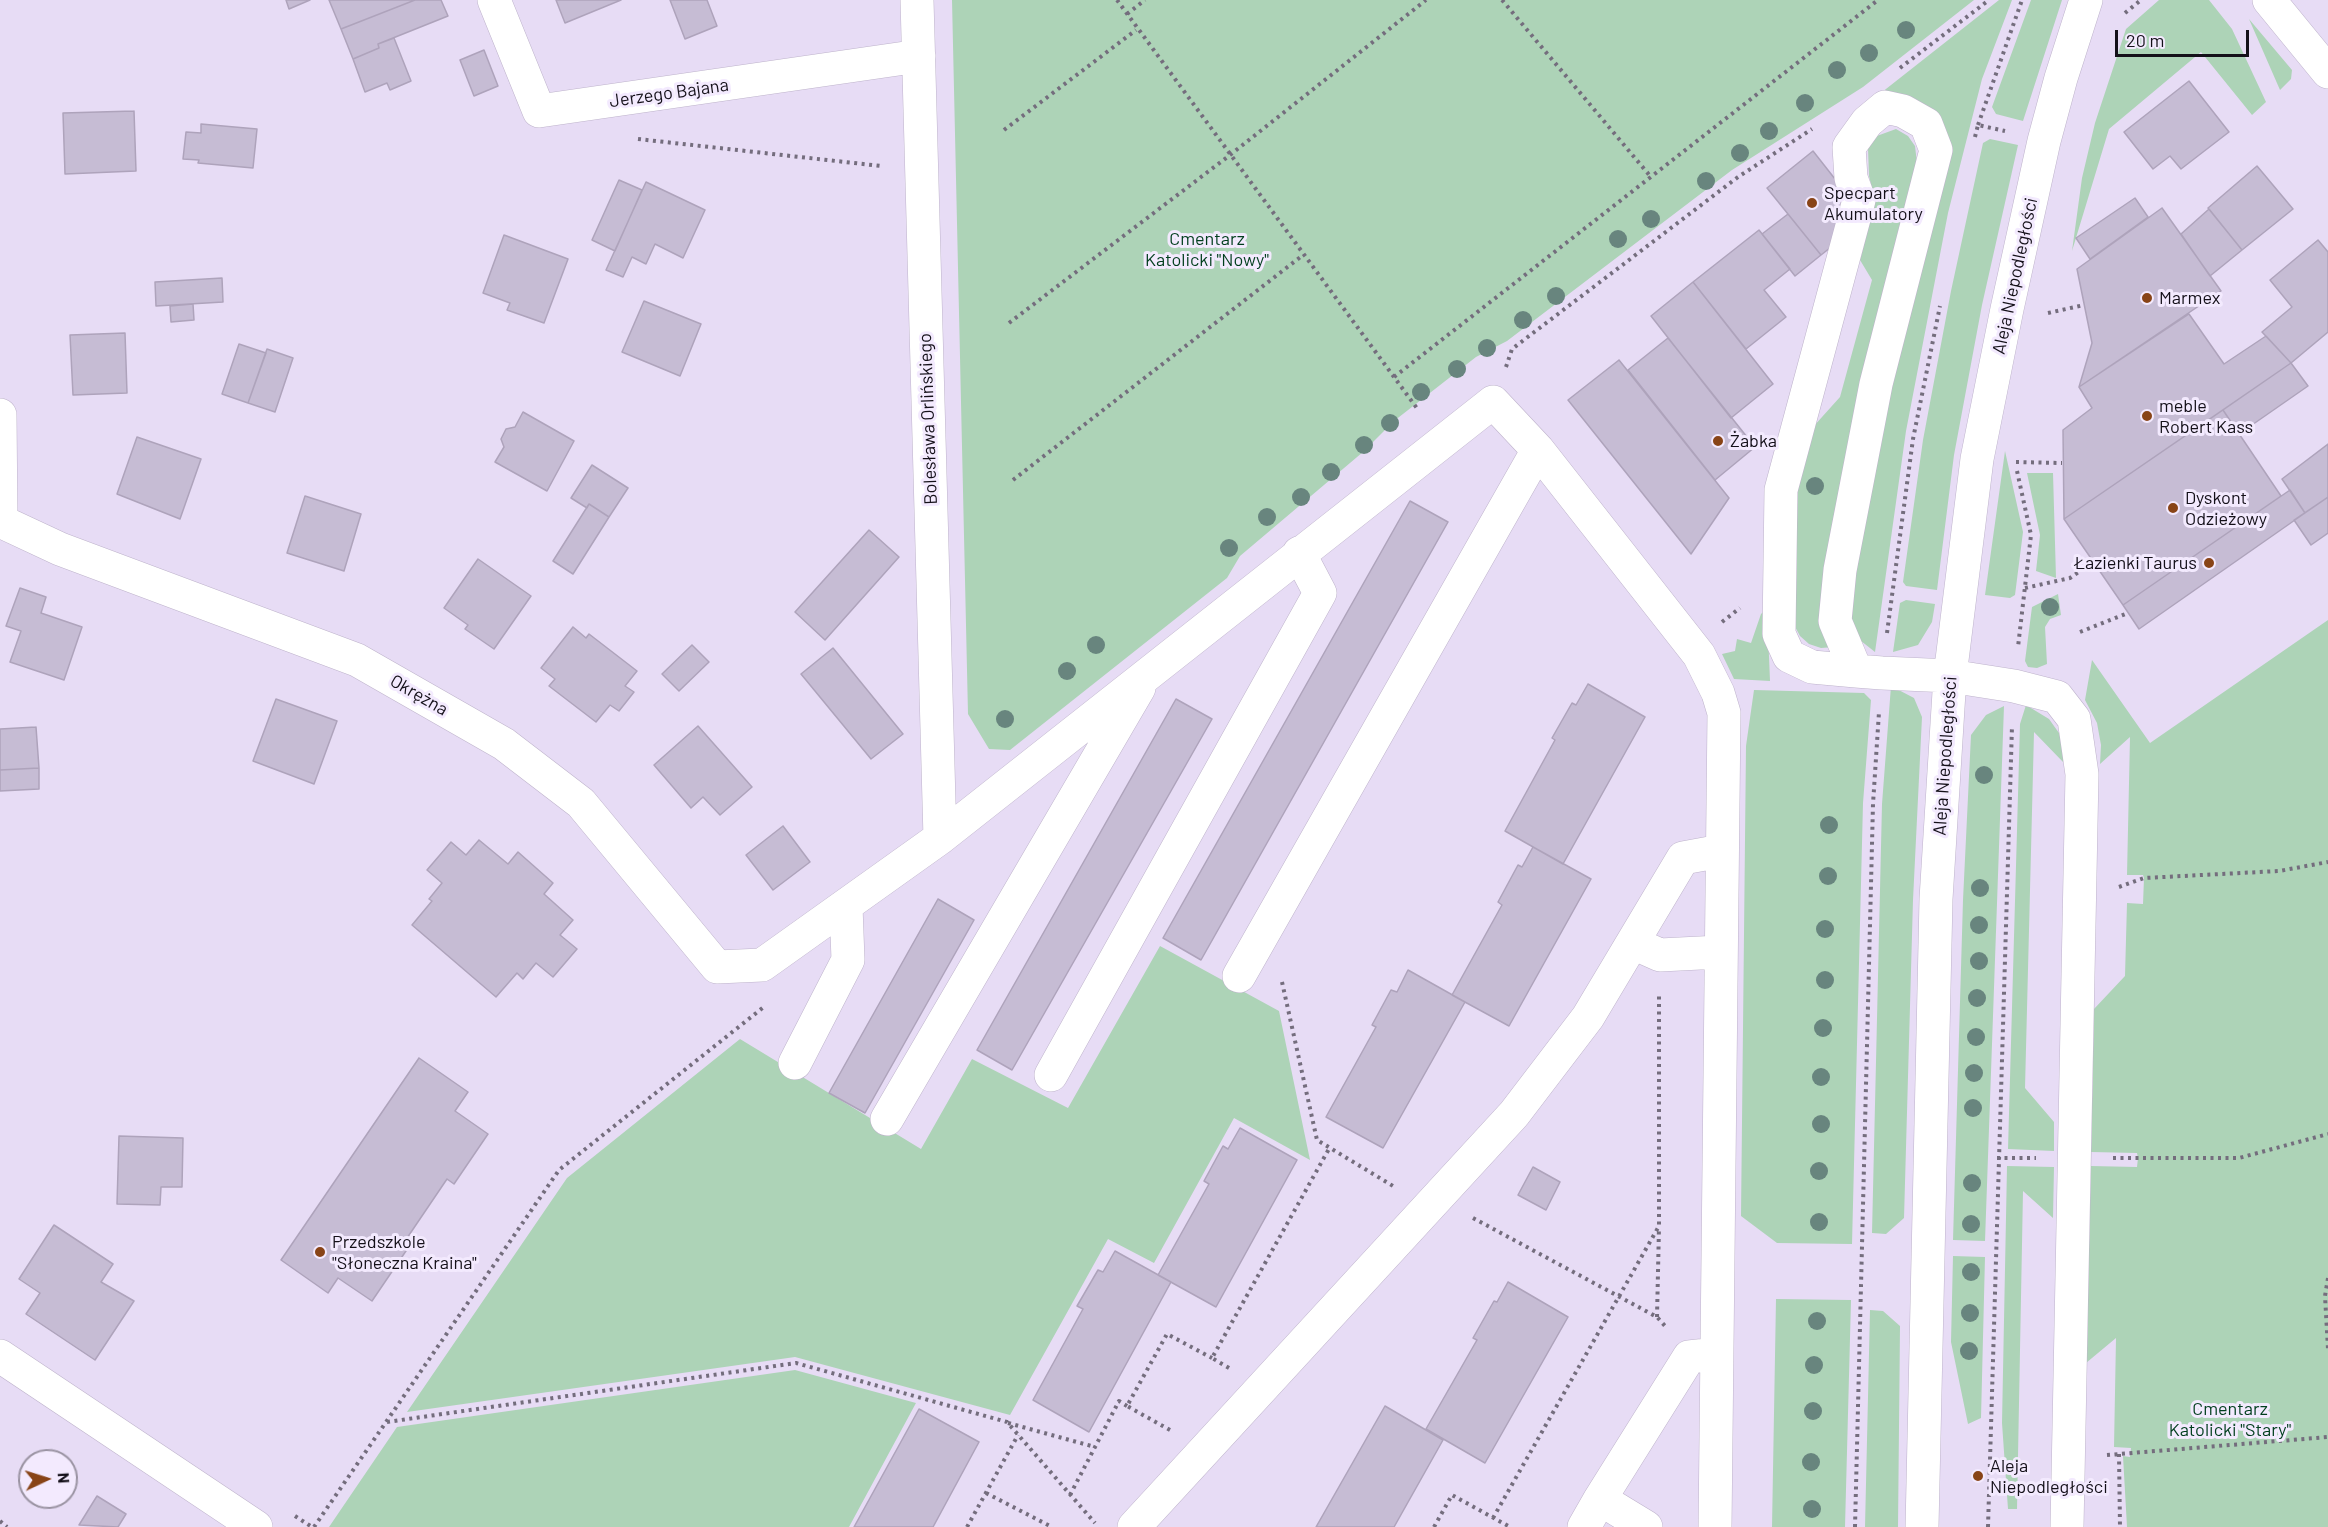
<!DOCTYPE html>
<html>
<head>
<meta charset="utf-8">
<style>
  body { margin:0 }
  #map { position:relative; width:2328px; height:1527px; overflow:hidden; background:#e7dcf5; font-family:Barlow,sans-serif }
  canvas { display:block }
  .north { position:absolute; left:18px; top:1449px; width:60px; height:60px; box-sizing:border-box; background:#f3eafe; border:2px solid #9a93a2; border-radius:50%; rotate:86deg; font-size:16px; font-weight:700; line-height:24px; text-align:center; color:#141019 }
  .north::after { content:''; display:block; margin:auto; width:21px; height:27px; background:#884417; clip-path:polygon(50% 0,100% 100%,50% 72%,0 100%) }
  .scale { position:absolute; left:2115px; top:30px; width:134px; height:27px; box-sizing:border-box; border:3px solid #141019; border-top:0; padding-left:8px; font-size:18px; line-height:21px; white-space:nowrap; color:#141019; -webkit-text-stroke:4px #f3eafe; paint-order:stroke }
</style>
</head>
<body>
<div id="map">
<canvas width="2328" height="1527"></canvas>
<div class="north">N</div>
<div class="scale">20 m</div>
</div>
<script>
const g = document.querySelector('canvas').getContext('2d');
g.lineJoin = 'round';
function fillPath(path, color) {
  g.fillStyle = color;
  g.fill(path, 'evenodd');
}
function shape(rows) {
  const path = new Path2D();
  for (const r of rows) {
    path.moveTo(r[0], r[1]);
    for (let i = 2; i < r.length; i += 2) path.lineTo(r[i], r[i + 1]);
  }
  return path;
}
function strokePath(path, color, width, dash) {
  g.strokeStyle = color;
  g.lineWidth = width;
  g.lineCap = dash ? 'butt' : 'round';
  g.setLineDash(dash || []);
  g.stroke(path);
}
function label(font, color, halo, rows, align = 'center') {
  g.font = font + ' Barlow,sans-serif';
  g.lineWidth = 6;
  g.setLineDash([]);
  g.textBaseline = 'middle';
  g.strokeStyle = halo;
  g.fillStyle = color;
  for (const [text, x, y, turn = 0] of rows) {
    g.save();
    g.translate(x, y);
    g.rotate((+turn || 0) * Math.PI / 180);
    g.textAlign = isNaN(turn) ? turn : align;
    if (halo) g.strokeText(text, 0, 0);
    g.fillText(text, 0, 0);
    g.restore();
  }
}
fillPath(shape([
  [952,0,1974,0,1863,87,1732,170,1507,341,1476,357,1394,421,1363,452,1240,556,1227,578,1010,750,989,749,968,714],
  [1999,0,2012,0,1982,79,1948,213,1906,431,1875,652,1856,637,1849,623,1850,607,1887,403,1947,161,1872,100],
  [2031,0,2062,0,2023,121,1996,114,1992,107],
  [2159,0,2209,0,2232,29,2266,102,2252,115,2201,52,2109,129,2072,251,2082,178,2095,123,2126,29],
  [2249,19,2292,70,2291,79,2280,90],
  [1896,129,1908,136,1915,146,1917,163,1834,647,1821,648,1809,644,1800,636,1792,621,1797,491,1813,427,1840,397,1872,280,1860,260,1875,201,1869,176,1868,148,1874,137],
  [1990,139,2018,145,1982,305,1954,455,1937,590,1906,586,1903,582,1923,440,1951,291,1983,143],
  [2005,451,2023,532,2015,595,2010,598,1985,595],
  [2027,473,2053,473,2056,578,2036,571,2040,535],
  [2058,594,2061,615,2050,619,2045,627,2047,664,2037,668,2028,667,2025,661,2032,607],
  [1906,600,1935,604,1932,622,1918,645,1893,652,1900,603],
  [1767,608,1770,681,1734,679,1722,654,1735,651,1737,639,1751,643,1761,614],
  [2328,620,2328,1527,2127,1527,2123,1456,2130,1457,2131,1448,2114,1447,2116,1338,2086,1363,2091,1166,2137,1167,2138,1158,2137,1153,2091,1152,2094,1009,2125,976,2127,903,2143,904,2144,878,2143,875,2127,875,2130,737,2100,764,2101,745,2097,723,2085,700,2092,660,2150,743],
  [1891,686,1914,698,1922,717,1913,900,1904,1218,1886,1234,1872,1233,1882,804],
  [1754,690,1864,693,1871,700,1863,803,1852,1244,1777,1243,1741,1216,1746,746],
  [2026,705,2049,719,2059,733,2063,747,2063,762,2034,732,2025,1088,2054,1122,2054,1151,2008,1149,2020,724],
  [2004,706,1985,1241,1953,1240,1963,900,1971,735,1986,715],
  [1160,946,1279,1011,1310,1160,1234,1118,1154,1263,1108,1239,1010,1415,795,1357,407,1412,567,1178,740,1039,921,1149,972,1059,1068,1108],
  [2007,1166,2054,1167,2053,1218,2023,1191,2017,1509,2008,1509,2002,1423],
  [1953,1256,1985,1257,1981,1418,1968,1424,1951,1342],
  [1776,1299,1851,1300,1845,1527,1772,1527],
  [1870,1310,1883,1311,1900,1326,1898,1527,1865,1527],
  [795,1370,916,1403,849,1527,329,1527,397,1427]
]), '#add3b7');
const building = shape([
  [286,0,310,0,289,9,286,0],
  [329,0,415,0,341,29,329,0],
  [415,0,441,0,448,16,378,44,379,48,353,59,341,29,415,0],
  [556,0,621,0,565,23,556,0],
  [670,0,707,0,717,26,685,39,670,0],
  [394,38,411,81,390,90,387,83,365,92,353,59,379,48,378,44,394,38],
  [484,50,498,86,474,96,460,60,484,50],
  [2189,81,2229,132,2181,169,2170,156,2153,169,2124,132,2189,81],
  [134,111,136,171,65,174,63,113,134,111],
  [201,124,257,129,253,168,198,163,199,160,183,159,186,132,201,133,201,124],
  [1813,151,1846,193,1835,244,1821,255,1767,188,1813,151],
  [2257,166,2293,209,2242,250,2208,208,2257,166],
  [619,180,642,190,615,251,592,240,619,180],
  [646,182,705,210,683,258,655,244,646,264,632,257,623,277,606,270,646,182],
  [2135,198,2148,217,2090,259,2076,238,2135,198],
  [2162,208,2221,291,2079,387,2092,343,2077,269,2162,208],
  [2209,209,2242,250,2210,276,2181,234,2209,209],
  [1788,214,1821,255,1795,276,1762,234,1788,214],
  [1759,230,1790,269,1764,290,1786,317,1746,349,1693,282,1759,230],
  [504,235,568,259,544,323,507,310,510,303,483,293,504,235],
  [2318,240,2328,252,2328,332,2291,363,2262,332,2292,307,2270,280,2318,240],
  [222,278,223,302,156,306,155,282,222,278],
  [1693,282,1773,384,1731,418,1651,316,1693,282],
  [644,301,701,324,680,376,622,352,644,301],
  [193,304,194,320,171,322,170,306,193,304],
  [2189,314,2224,364,2266,336,2291,363,2064,519,2063,430,2092,408,2079,387,2189,314],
  [125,333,127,393,73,395,70,335,125,333],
  [1668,338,1755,447,1715,480,1628,370,1668,338],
  [239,344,266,353,248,403,222,394,239,344],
  [267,349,293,358,275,412,248,403,267,349],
  [1619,360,1729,498,1691,554,1568,400,1619,360],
  [2291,363,2308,386,2239,434,2223,410,2291,363],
  [2223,410,2281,496,2123,605,2064,519,2223,410],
  [523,412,574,441,547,491,495,462,504,447,501,439,506,429,515,427,523,412],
  [137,437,201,459,180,519,117,494,137,437],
  [2328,444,2328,497,2305,513,2282,479,2328,444],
  [592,465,628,488,609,517,589,504,587,508,571,498,592,465],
  [2290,490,2305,513,2139,629,2123,605,2290,490],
  [305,496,361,514,344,571,287,553,305,496],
  [2328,497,2328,533,2311,545,2294,520,2328,497],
  [1410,501,1448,522,1201,960,1163,938,1410,501],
  [589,504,609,517,573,574,553,561,589,504],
  [869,530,899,557,825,640,795,612,869,530],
  [478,559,531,596,494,649,465,629,468,625,444,608,478,559],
  [20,588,46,597,41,613,82,627,64,680,10,662,21,631,6,626,20,588],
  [573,627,586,638,589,634,637,671,625,686,634,692,619,711,610,705,596,722,549,686,555,679,541,668,573,627],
  [692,645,709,662,679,691,662,674,692,645],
  [833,648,903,734,871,759,801,674,833,648],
  [1588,684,1645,717,1563,864,1505,831,1555,740,1552,738,1572,703,1576,705,1588,684],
  [276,699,337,721,314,784,253,761,276,699],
  [1176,699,1212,719,1012,1070,977,1050,1176,699],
  [698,726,752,787,720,815,703,797,691,808,654,765,698,726],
  [36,727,39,768,0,770,0,729,36,727],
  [39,768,39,789,0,791,0,770,39,768],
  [783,826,810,862,773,890,746,855,783,826],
  [479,840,508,864,518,852,553,883,544,894,573,920,560,935,577,949,553,977,536,963,523,979,517,973,496,997,412,925,432,901,429,899,442,883,427,870,451,842,466,855,479,840],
  [1533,847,1591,879,1509,1026,1452,995,1502,905,1498,902,1518,865,1522,867,1533,847],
  [938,899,974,920,865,1113,829,1093,938,899],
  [1408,970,1465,1002,1383,1148,1326,1117,1376,1027,1372,1025,1391,990,1397,992,1408,970],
  [419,1058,468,1092,455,1111,488,1134,454,1184,447,1179,403,1244,408,1248,372,1301,338,1278,328,1293,281,1260,419,1058],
  [1240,1128,1297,1160,1216,1307,1158,1275,1209,1184,1204,1181,1223,1146,1228,1149,1240,1128],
  [119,1136,183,1138,182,1187,161,1187,160,1205,117,1204,119,1136],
  [1533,1167,1560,1182,1546,1210,1518,1195,1533,1167],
  [54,1225,113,1264,101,1282,134,1301,95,1360,26,1314,40,1293,19,1279,54,1225],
  [1115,1251,1171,1282,1089,1432,1033,1400,1083,1309,1077,1306,1098,1270,1103,1272,1115,1251],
  [1508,1282,1568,1317,1485,1463,1426,1429,1477,1340,1473,1338,1494,1301,1497,1302,1508,1282],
  [1385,1406,1443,1440,1394,1527,1316,1527,1385,1406],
  [919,1409,979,1442,933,1527,854,1527,919,1409],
  [97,1496,126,1514,118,1527,79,1525,97,1496]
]);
fillPath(building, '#c6bcd4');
strokePath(building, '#aea3bb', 1.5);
const minor = shape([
  [494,0,539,111,919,56],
  [917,0,940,838],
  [2269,0,2328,72],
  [0,415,1,521],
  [0,521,60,549,357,660,504,744,581,803,717,967,762,965,940,838,1493,402,1538,450,1699,655,1718,693,1724,713,1715,1527],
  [1856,671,1835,621,1840,570,1876,384,1936,150,1926,124,1903,111,1885,107,1867,122,1849,147,1851,178,1859,200,1781,490,1779,634,1789,656,1812,667,1856,671,1882,673,1950,676,2014,686,2057,697,2074,719,2082,774,2067,1527],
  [1633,943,1660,955,1720,952],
  [1239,976,1538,450],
  [795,1063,848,960,846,906],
  [1051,1075,1320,593,1299,553],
  [887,1119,1139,688],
  [0,1356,256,1527],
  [1600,1499,1689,1357,1716,1354],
  [1134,1527,1514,1114,1588,1017,1683,858,1721,851],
  [1584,1527,1600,1499,1646,1527],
  [1922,1527,1936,899,1950,676,1977,459,2007,309,2044,141,2061,78,2086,0]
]);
strokePath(minor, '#beb3cb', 34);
strokePath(shape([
  [1117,0,1419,411],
  [1502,0,1651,177],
  [2125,13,2141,0],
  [1127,14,1145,0],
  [1900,68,1989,0],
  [1978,125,2022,0],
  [1004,130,1136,30],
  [1975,137,1978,125,2005,131],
  [638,139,881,166],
  [2048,313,2084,305],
  [1009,323,1230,155,1426,0],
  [1506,367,1512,349,1738,177,1812,129],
  [1394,377,1878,0],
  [2016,462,2062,463],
  [2017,471,2031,535,2018,647],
  [1013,480,1303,255],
  [2025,588,2070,578,2093,562],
  [1722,622,1740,608],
  [2080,632,2128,613],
  [1887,633,1913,439,1940,306],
  [2119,887,2144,878,2279,871,2328,862],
  [1282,982,1317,1140,1393,1186],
  [1997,1158,2036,1158],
  [2113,1158,2239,1158,2328,1134],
  [1473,1218,1657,1317,1665,1326],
  [2328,1278,2325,1296,2328,1349],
  [1657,1317,1659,1227],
  [1229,1368,1212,1358,1330,1147],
  [387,1422,796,1363,1007,1422,1095,1523],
  [1008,1423,1095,1447],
  [1170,1430,1127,1406,1167,1334,1212,1358],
  [2119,1454,2120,1527],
  [2107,1455,2328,1437],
  [986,1493,1052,1527],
  [1070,1495,1119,1401,1127,1406],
  [295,1516,312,1527],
  [1493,1518,1659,1226,1659,995],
  [0,1521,7,1527],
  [314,1527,559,1170,765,1006],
  [967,1527,1018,1435],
  [1434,1527,1452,1495,1510,1527],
  [1855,1527,1873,804,1879,712],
  [1988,1527,2012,726]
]), '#746d7d', 4, [3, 4.5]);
strokePath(minor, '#fff', 33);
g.fillStyle = '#68857e';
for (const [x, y] of [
  [1906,30],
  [1869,53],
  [1837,70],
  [1805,103],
  [1769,131],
  [1740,153],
  [1706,181],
  [1651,219],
  [1618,239],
  [1556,296],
  [1523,320],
  [1487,348],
  [1457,369],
  [1421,392],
  [1390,423],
  [1364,445],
  [1331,472],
  [1815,486],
  [1301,497],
  [1267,517],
  [1229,548],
  [2050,607],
  [1096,645],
  [1067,671],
  [1005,719],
  [1984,775],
  [1829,825],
  [1828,876],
  [1980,888],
  [1979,925],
  [1825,929],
  [1979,961],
  [1825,980],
  [1977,998],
  [1823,1028],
  [1976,1037],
  [1974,1073],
  [1821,1077],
  [1973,1108],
  [1821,1124],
  [1819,1171],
  [1972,1183],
  [1819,1222],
  [1971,1224],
  [1971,1272],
  [1970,1313],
  [1817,1321],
  [1969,1351],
  [1814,1365],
  [1813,1411],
  [1811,1462],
  [1812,1509]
]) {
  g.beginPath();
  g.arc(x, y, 9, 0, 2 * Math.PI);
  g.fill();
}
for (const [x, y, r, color] of [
  [1812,203,6,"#884417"],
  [2147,298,6,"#884417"],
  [2147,416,6,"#884417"],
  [1718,441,6,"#884417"],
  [2173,508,6,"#884417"],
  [2209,563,6,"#884417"],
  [320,1252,6,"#884417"],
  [1978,1476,6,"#884417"]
]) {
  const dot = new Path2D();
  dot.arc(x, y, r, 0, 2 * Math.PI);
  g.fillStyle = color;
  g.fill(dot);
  strokePath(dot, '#f3eafe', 2);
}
label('18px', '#141019', '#f3eafe', [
  ["Jerzego Bajana",669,93,-8],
  ["Aleja Niepodległości",2015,276,-78],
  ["Bolesława Orlińskiego",928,419,-92],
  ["Okrężna",419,695,30],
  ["Aleja Niepodległości",1945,756,-86]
]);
label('18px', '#141019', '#f3eafe', [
  ["Specpart",1824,193],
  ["Akumulatory",1824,214],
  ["Marmex",2159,298],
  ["meble",2159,406],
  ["Robert Kass",2159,427],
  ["Żabka",1730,441],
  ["Dyskont",2185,498],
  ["Odzieżowy",2185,519],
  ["Łazienki Taurus",2197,563,"right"],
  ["Przedszkole",332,1242],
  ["\"Słoneczna Kraina\"",332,1263],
  ["Aleja",1990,1466],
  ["Niepodległości",1990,1487]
], 'left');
label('18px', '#003e1d', '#f3eafe', [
  ["Cmentarz",1207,239],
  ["Katolicki \"Nowy\"",1207,260],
  ["Cmentarz",2230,1409],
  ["Katolicki \"Stary\"",2230,1430]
]);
</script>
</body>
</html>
